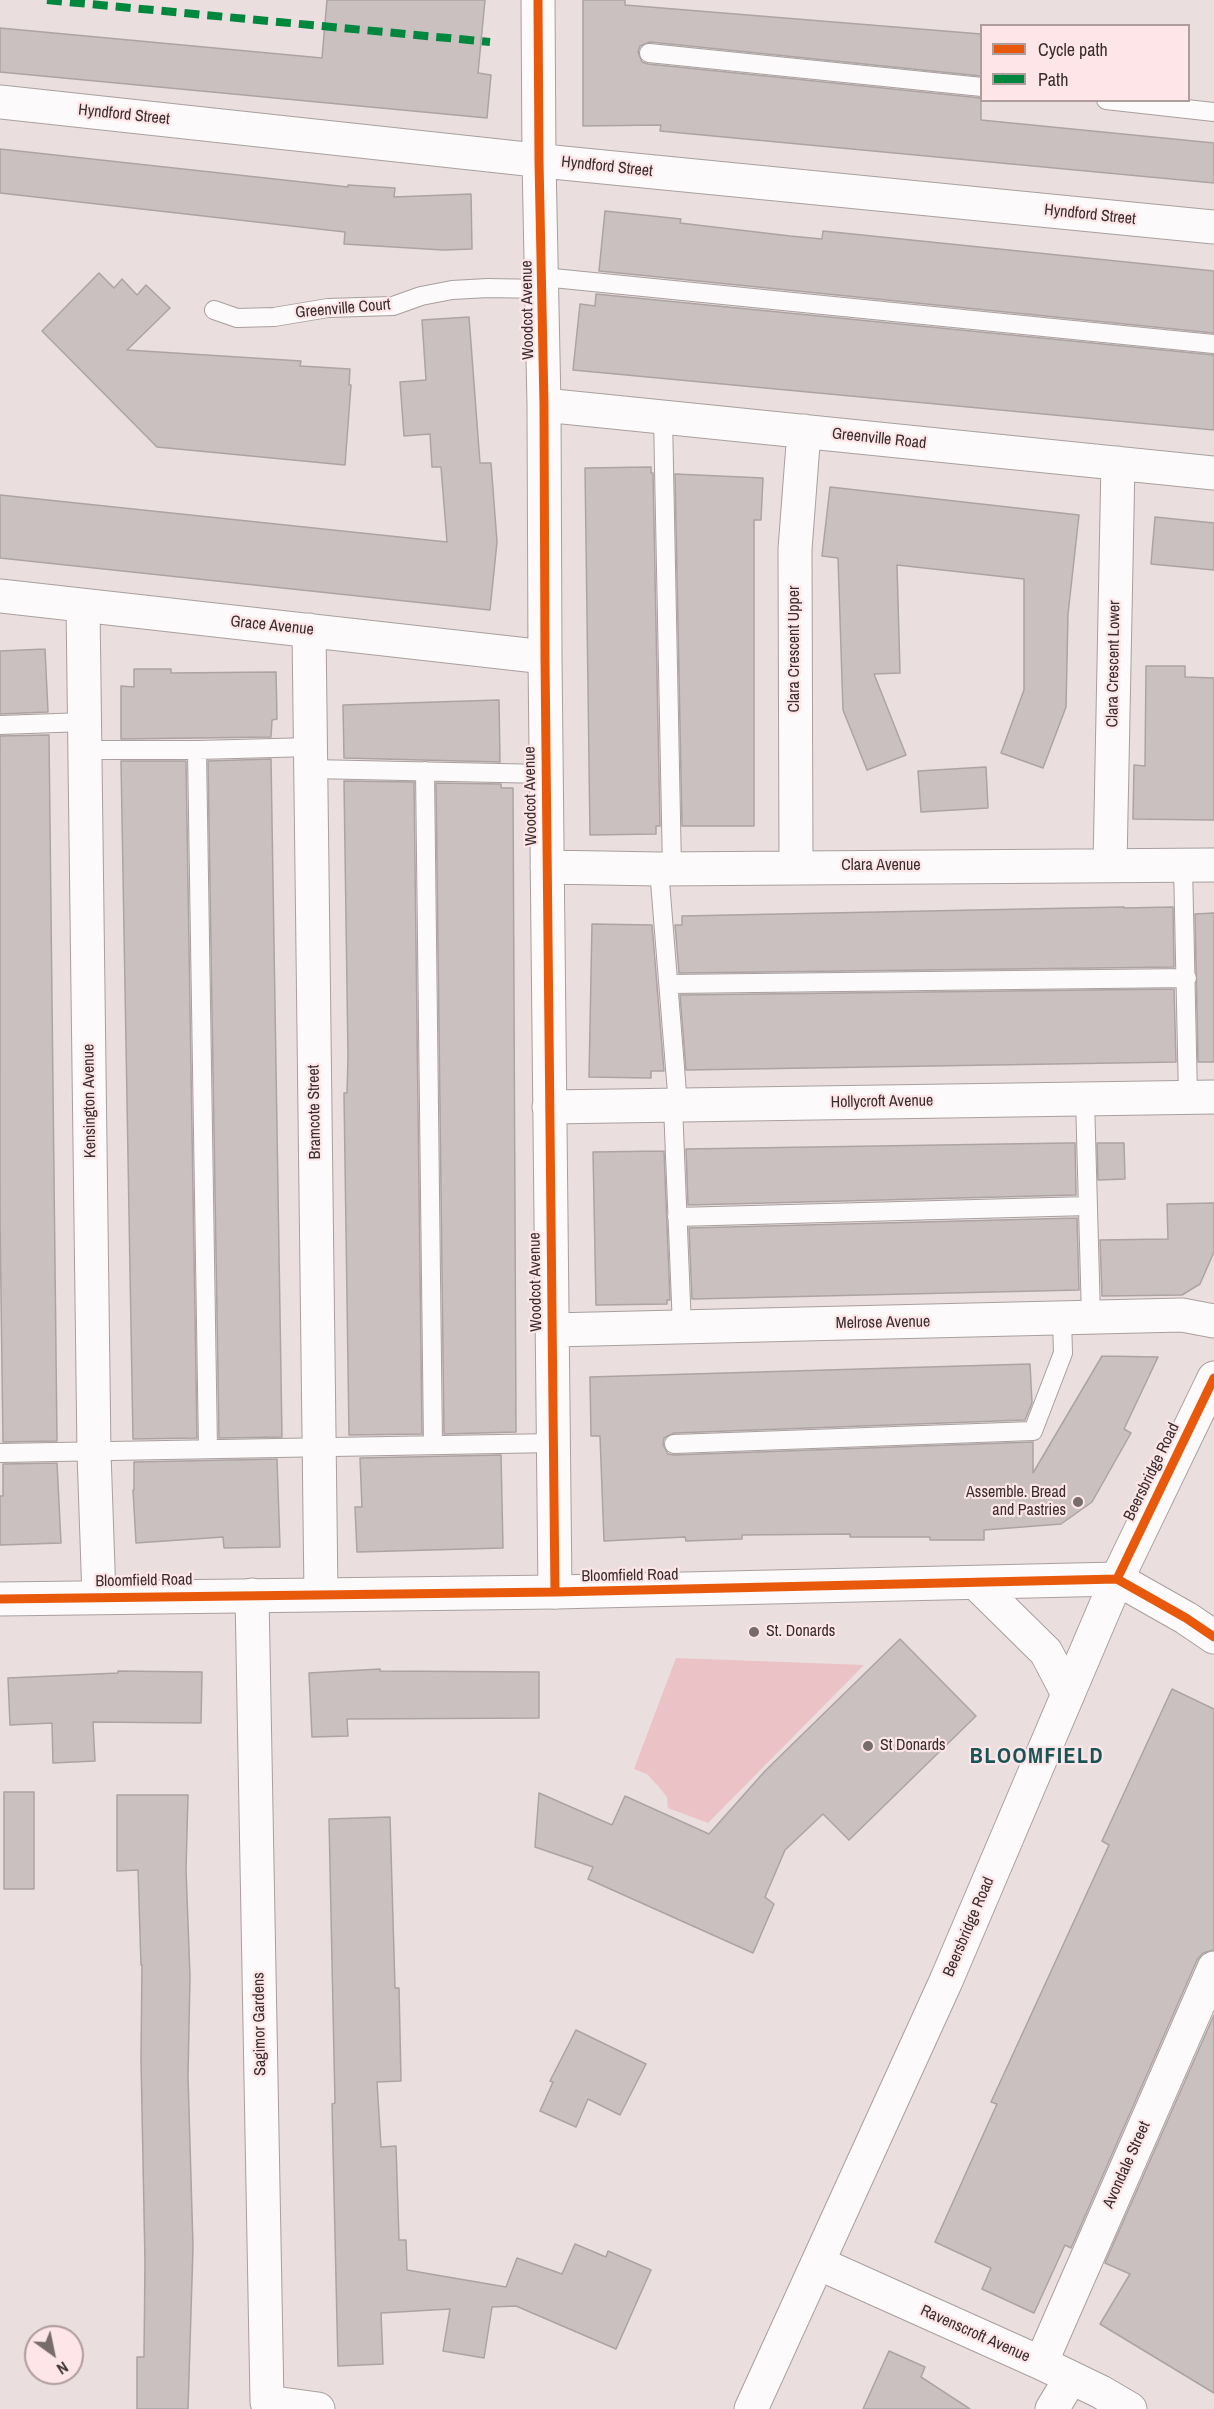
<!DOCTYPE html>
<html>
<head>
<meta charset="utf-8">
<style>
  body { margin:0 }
  #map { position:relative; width:1214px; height:2409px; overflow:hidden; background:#eadede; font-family:"Archivo Narrow",sans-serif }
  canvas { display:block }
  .legend { position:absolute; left:980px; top:24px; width:210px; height:78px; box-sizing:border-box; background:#fee5e7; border:2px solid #af9c9d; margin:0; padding:8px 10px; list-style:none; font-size:18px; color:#382e2f }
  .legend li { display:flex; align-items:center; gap:12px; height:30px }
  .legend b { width:30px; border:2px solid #af9c9d }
  .north { position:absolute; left:24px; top:2325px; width:60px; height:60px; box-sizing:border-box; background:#fee5e7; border:2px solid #af9c9d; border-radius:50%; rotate:147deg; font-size:16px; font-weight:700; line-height:24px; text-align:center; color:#382e2f }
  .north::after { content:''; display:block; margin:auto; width:21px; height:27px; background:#766c6c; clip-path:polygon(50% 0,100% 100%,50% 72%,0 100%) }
</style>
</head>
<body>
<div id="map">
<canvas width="1214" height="2409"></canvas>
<ul class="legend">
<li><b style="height:8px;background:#e8590c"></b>Cycle path</li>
<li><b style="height:8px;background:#00873e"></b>Path</li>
</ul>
<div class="north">N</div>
</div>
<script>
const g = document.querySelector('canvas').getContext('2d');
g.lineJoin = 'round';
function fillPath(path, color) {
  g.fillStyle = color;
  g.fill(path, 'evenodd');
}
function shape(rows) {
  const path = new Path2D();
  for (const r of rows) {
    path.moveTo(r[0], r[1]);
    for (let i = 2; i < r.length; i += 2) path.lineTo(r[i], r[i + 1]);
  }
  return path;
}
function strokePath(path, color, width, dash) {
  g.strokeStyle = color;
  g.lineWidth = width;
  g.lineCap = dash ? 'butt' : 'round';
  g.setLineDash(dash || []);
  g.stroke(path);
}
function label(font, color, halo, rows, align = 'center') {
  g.font = font + ' "Archivo Narrow",sans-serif';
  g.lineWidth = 4.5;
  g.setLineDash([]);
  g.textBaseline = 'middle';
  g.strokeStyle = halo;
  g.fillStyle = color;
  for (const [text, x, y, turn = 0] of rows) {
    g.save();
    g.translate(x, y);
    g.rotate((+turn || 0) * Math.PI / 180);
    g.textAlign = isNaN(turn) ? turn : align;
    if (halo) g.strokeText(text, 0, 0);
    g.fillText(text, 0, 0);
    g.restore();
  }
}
fillPath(shape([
  [676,1658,864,1665,708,1823,668,1808,667,1797,658,1786,647,1774,634,1769]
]), '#ebc2c5');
const building = shape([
  [327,0,485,0,478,73,491,75,487,118,0,72,0,28,322,58,327,0],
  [583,0,625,0,625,5,981,34,981,76,650,42,640,46,638,52,642,62,648,64,981,98,981,120,1214,143,1214,183,660,131,661,125,583,126,583,0],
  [0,149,348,187,348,185,395,188,394,197,471,194,472,249,443,250,344,244,345,232,0,193,0,149],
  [605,211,681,219,680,223,790,236,822,239,823,231,1214,271,1214,333,599,271,605,211],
  [99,273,114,288,122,279,137,295,146,285,170,308,127,350,301,361,300,366,350,369,349,385,351,385,345,465,157,447,42,331,99,273],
  [596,294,1214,355,1214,430,573,370,580,304,595,306,596,294],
  [469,317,480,463,491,463,497,542,490,610,0,558,0,495,447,542,441,467,432,467,430,434,404,436,400,382,426,380,422,320,469,317],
  [651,467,651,473,653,473,660,826,656,826,656,834,590,835,585,468,651,467],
  [675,474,763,478,761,520,754,520,754,826,682,826,675,474],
  [830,487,1079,515,1068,614,1066,707,1043,768,1001,753,1024,690,1024,579,897,565,900,673,874,674,906,755,867,770,843,710,838,558,822,556,830,487],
  [1155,517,1214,523,1214,570,1151,564,1155,517],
  [45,649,48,712,0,714,0,651,45,649],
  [1146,666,1185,666,1185,677,1214,678,1214,820,1133,819,1134,765,1145,766,1146,666],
  [134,669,171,669,171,673,276,672,277,719,272,720,271,737,121,739,121,686,134,687,134,669],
  [499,700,500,762,344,758,343,705,499,700],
  [49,735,57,1441,3,1442,0,1220,0,736,49,735],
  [271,759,282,1437,219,1438,208,761,271,759],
  [121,761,186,761,197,1438,133,1439,121,761],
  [986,767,988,808,921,812,918,771,986,767],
  [344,781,414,782,422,1434,349,1435,344,1093,347,1093,348,1057,344,781],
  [436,783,501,784,501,788,513,788,516,1432,444,1434,436,783],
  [1124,907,1124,908,1173,907,1174,967,679,973,675,925,682,925,682,916,1124,907],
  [1214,913,1214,1062,1198,1062,1195,914,1214,913],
  [592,924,652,925,664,1071,651,1071,651,1078,589,1077,592,924],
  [1174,989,1176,1062,686,1070,680,995,1174,989],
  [1068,1143,1075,1143,1076,1195,688,1205,686,1149,1068,1143],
  [1097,1143,1124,1143,1125,1179,1098,1180,1097,1143],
  [664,1151,670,1300,667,1300,667,1304,596,1305,593,1152,664,1151],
  [1214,1203,1214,1252,1200,1284,1182,1295,1102,1296,1100,1240,1168,1239,1167,1204,1214,1203],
  [1077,1218,1079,1290,692,1299,689,1228,1077,1218],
  [1102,1356,1158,1357,1124,1429,1131,1433,1092,1502,1061,1524,984,1530,984,1540,930,1540,930,1537,850,1537,850,1534,742,1535,742,1539,686,1541,685,1537,604,1541,600,1436,591,1436,590,1377,1030,1364,1032,1403,1025,1420,674,1433,664,1438,663,1445,668,1454,674,1455,1033,1442,1033,1473,1102,1356],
  [501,1455,503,1548,357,1552,355,1507,362,1507,360,1458,501,1455],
  [277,1459,280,1547,224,1548,223,1537,136,1543,133,1490,134,1490,134,1462,277,1459],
  [57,1463,61,1543,0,1545,0,1496,3,1496,3,1464,57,1463],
  [900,1639,976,1716,849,1840,823,1814,785,1850,765,1897,774,1904,753,1953,588,1879,593,1867,535,1847,539,1793,612,1825,625,1796,709,1834,765,1771,900,1639],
  [380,1669,380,1671,539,1672,539,1718,347,1719,348,1736,312,1737,309,1673,380,1669],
  [118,1671,202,1672,201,1723,93,1722,95,1761,53,1763,52,1723,10,1725,8,1678,118,1673,118,1671],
  [1172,1689,1214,1709,1214,1950,1203,1953,1197,1960,1071,2248,1065,2245,1034,2313,982,2289,991,2268,935,2242,997,2104,991,2102,1109,1845,1102,1841,1172,1689],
  [4,1792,34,1792,34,1889,4,1889,4,1792],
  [117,1795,188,1795,186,1870,190,1976,188,2076,193,2247,188,2409,137,2409,137,2357,144,2357,145,2262,141,2059,142,1965,141,1965,138,1870,117,1871,117,1795],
  [390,1817,395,1988,399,1988,401,2081,377,2082,381,2147,396,2146,399,2240,406,2240,407,2270,506,2287,517,2258,562,2274,575,2244,606,2257,608,2251,651,2270,616,2349,516,2306,492,2307,484,2358,443,2351,450,2309,381,2313,383,2364,338,2366,332,2104,335,2103,329,1819,390,1817],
  [1214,2015,1214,2393,1100,2324,1130,2274,1105,2263,1214,2015],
  [576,2030,646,2064,620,2115,588,2099,576,2127,540,2111,553,2082,550,2081,576,2030],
  [889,2351,925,2367,921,2377,970,2409,863,2409,889,2351]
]);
fillPath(building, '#cac0c0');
strokePath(building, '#aca3a4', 1.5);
const service = shape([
  [649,53,982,87],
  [1106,100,1214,112],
  [543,277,1214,344],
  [214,310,237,318,274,317,328,308,393,306,421,296,452,290,488,288,543,289],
  [663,417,672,869],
  [0,725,85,722],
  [86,750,197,750,312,747],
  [197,750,208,1449],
  [311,769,546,774],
  [425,771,433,1445],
  [1183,865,1188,1097],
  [659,869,678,1105],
  [669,984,1187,978],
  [1085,1099,1091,1317],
  [673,1106,682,1327],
  [677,1217,1088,1206],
  [674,1444,1033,1431,1063,1353,1062,1319],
  [0,1453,554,1443]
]);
const minor = shape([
  [538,0,539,161,544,405,545,657,555,1592],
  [0,102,563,163,1214,227],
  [544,405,1214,473],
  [0,596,545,657],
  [83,606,94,1453,99,1597],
  [309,630,321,1594],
  [1110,865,1118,463],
  [547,867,659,869,1214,865],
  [796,867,795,549,804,431],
  [549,1107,1214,1097],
  [552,1330,1182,1315,1214,1321],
  [252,1595,267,2402,318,2409],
  [818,2263,1041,2363,1101,2392,1130,2409],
  [1041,2363,1214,1968],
  [1052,2409,1071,2378]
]);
const tertiary = shape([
  [977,1584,1046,1652,1068,1694],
  [0,1599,555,1592,1117,1579,1186,1618,1214,1637]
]);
const secondary = shape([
  [751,2409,946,1981,1117,1579,1214,1378]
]);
strokePath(service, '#a99f9f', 20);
strokePath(minor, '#a99f9f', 35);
strokePath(tertiary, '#a99f9f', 35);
strokePath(secondary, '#a99f9f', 35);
strokePath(service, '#fcfafa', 18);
strokePath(minor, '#fcfafa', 33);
strokePath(tertiary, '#fcfafa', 33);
strokePath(secondary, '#fcfafa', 33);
strokePath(shape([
  [47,0,490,42]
]), '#00873e', 8, [15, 8]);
strokePath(shape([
  [538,0,539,161,544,405,545,657,555,1592],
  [1117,1579,1214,1378],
  [1117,1579,1186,1618,1214,1637],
  [0,1599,555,1592,1117,1579]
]), '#e8590c', 9);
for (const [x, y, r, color] of [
  [1078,1502,6,"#766c6c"],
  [754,1632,6,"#766c6c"],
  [868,1746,6,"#766c6c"]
]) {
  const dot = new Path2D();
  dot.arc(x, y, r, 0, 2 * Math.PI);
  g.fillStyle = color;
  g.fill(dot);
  strokePath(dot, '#fee5e7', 2);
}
label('16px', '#382e2f', '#fee5e7', [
  ["Hyndford Street",124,115,6],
  ["Hyndford Street",607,167,6],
  ["Hyndford Street",1090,215,6],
  ["Greenville Court",343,309,-5],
  ["Woodcot Avenue",528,310,-91],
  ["Greenville Road",879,439,6],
  ["Grace Avenue",272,626,6],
  ["Clara Crescent Upper",795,649,-90],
  ["Clara Crescent Lower",1114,664,-89],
  ["Woodcot Avenue",531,796,-91],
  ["Clara Avenue",881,866],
  ["Kensington Avenue",90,1101,-91],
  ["Hollycroft Avenue",882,1102,-1],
  ["Bramcote Street",315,1112,-91],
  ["Woodcot Avenue",536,1282,-91],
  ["Melrose Avenue",883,1323,-1],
  ["Beersbridge Road",1152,1472,-64],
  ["Bloomfield Road",630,1576,-1],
  ["Bloomfield Road",144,1581,-1],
  ["Beersbridge Road",969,1927,-67],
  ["Sagimor Gardens",260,2024,-91],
  ["Avondale Street",1127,2165,-66],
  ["Ravenscroft Avenue",975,2334,24]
]);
label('16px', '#382e2f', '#fee5e7', [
  ["Assemble. Bread",1066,1493,"right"],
  ["and Pastries",1066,1511,"right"],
  ["St. Donards",766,1632],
  ["St Donards",880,1746]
], 'left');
g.letterSpacing = '1.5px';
label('bold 22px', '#175457', '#fee5e7', [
  ["BLOOMFIELD",1037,1757]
]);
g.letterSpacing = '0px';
</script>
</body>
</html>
